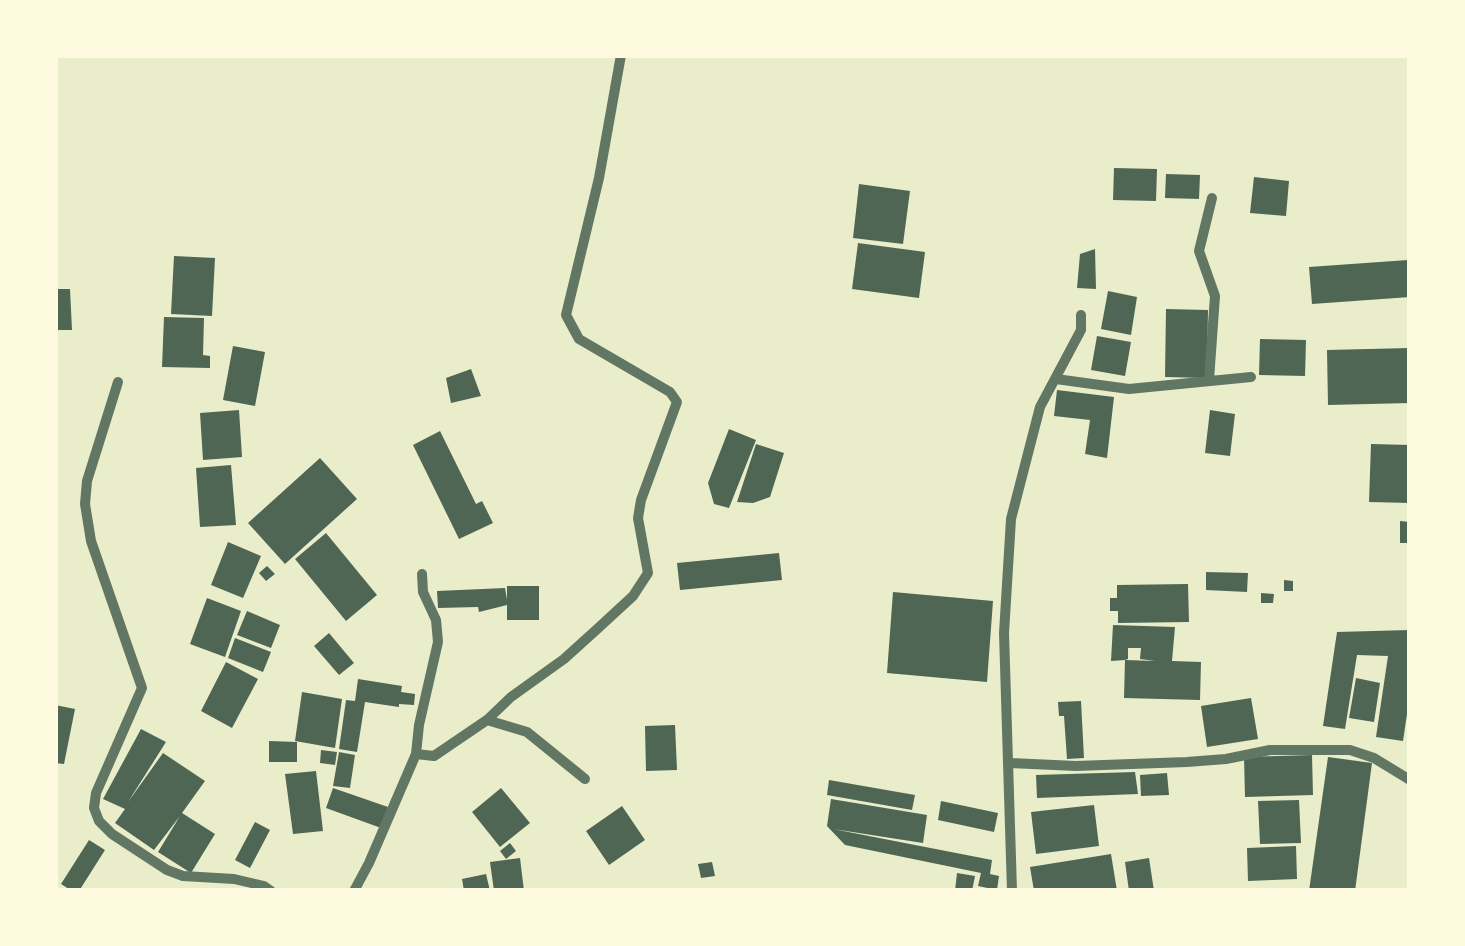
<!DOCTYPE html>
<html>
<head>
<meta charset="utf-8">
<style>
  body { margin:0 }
  #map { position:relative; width:1465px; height:946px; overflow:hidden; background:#e9edc9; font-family:Helvetica,sans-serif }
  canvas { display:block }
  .frame { position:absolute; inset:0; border:58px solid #fefae0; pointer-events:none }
</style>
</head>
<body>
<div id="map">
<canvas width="1465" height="946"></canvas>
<div class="frame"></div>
</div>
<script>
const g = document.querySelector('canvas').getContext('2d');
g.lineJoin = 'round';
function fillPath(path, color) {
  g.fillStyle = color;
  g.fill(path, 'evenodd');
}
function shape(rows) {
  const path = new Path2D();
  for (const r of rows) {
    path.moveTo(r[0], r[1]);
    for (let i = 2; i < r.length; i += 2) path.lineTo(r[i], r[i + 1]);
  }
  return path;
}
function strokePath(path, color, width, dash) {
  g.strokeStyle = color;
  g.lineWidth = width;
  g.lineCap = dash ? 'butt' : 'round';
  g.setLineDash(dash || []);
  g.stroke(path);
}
fillPath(shape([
  [1114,168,1157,169,1156,201,1113,200],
  [1166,174,1200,175,1199,199,1165,198],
  [1254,177,1289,181,1286,216,1250,213],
  [859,184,910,191,903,244,853,238],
  [858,243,925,252,919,298,852,289],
  [1095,249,1096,289,1077,288,1080,254],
  [174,256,215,258,212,316,171,314],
  [1408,260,1410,297,1312,304,1309,267],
  [55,289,70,289,72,330,55,330],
  [1108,291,1137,297,1131,335,1101,329],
  [1166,309,1208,310,1207,378,1165,377],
  [164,317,204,318,203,355,210,356,210,368,162,367],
  [1097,336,1131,342,1125,376,1091,370],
  [1260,339,1306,340,1305,376,1259,375],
  [233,346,265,352,255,406,223,400],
  [1410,348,1410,403,1328,405,1327,350],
  [471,369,481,396,451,403,446,378],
  [1057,390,1114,397,1107,458,1085,454,1090,420,1054,416],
  [239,410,242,457,203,460,200,413],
  [1210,410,1235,414,1230,456,1205,453],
  [729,429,756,440,729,508,714,504,708,483],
  [440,431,476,504,482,501,493,523,459,539,413,445],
  [756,444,784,453,770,497,753,503,737,502],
  [1371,444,1410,445,1410,503,1369,502],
  [320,458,357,499,285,564,248,523],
  [231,465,236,525,200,527,196,468],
  [1400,521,1410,522,1410,543,1400,543],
  [326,533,377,595,346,621,295,559],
  [228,542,261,556,243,598,211,585],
  [779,553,782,580,680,590,677,563],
  [267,566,275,574,266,581,259,573],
  [1206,572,1248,573,1247,592,1206,590],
  [1284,580,1293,581,1293,591,1284,591],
  [1188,584,1189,622,1118,623,1118,611,1110,611,1110,598,1117,598,1117,585],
  [507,586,539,586,539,620,507,620,507,605,479,612,478,607,438,608,437,591,505,588,507,600],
  [893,592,993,601,987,682,887,673],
  [1261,593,1274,594,1273,603,1261,603],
  [207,598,241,611,225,657,190,644],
  [247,611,280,625,271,648,237,635],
  [1113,625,1175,627,1172,661,1201,662,1200,700,1124,698,1125,660,1111,661],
  [1128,648,1141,648,1140,659,1155,661,1125,660,1128,659],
  [1410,630,1410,694,1403,741,1376,737,1388,656,1357,655,1345,729,1323,726,1337,632],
  [329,633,354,663,339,675,314,646],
  [235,638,271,652,263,672,228,658],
  [226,662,258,679,232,728,201,711],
  [1356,678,1380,683,1374,722,1349,718],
  [358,679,402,686,401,692,415,694,414,705,399,704,399,707,365,702,357,752,339,749,346,700,355,701],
  [302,692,342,699,335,748,295,741],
  [1251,698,1258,739,1207,747,1201,706],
  [1081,701,1084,758,1067,759,1064,716,1059,716,1058,702],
  [55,705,75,709,64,764,55,763],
  [675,725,677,770,646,771,645,726],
  [141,729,166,742,128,802,163,753,205,781,182,813,215,834,191,873,158,852,180,816,154,850,115,823,125,809,103,799],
  [269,741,297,742,297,762,269,762],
  [321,750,337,752,335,765,320,763],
  [339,752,355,755,350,788,333,786],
  [1312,755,1313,795,1245,797,1244,757],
  [1328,757,1372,763,1355,891,1309,891],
  [316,771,323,831,293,834,285,774],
  [1135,772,1138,794,1037,798,1036,775],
  [1167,773,1169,795,1141,796,1140,775],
  [829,780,915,795,912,810,827,795],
  [333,788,388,807,381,828,326,808],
  [501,788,530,823,500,847,472,812],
  [831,799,927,815,923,843,833,829,992,860,990,874,999,876,997,890,978,886,981,873,845,845,827,826],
  [1299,800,1301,843,1260,844,1258,801],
  [941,801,998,813,994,832,938,820],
  [1094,805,1099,846,1036,854,1031,812],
  [622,806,645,840,609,865,586,831],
  [255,822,270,830,250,868,235,860],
  [89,840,105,850,79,891,72,891,61,884],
  [510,843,516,851,506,859,500,851],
  [1296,846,1297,879,1248,881,1247,848],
  [1111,854,1117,891,1034,891,1030,867],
  [520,858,524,891,494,891,490,862],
  [1149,858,1154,891,1129,891,1125,862],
  [712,862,715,876,701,878,698,864],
  [957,873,975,876,972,891,955,891],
  [486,874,490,891,464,891,462,879]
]), '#4f6655');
strokePath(shape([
  [1056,379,1129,389,1251,377],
  [1209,380,1215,296,1199,251,1212,198],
  [118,382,87,481,85,504,91,541,142,688,96,793,94,808,99,821,112,834,167,870,183,876,234,879,264,886,271,891],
  [487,720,527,732,585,779],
  [416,754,434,756,487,720,511,697,564,659,595,631,633,596,648,573,638,518,641,500,677,402,670,392,579,339,566,315,599,178,621,55],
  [1010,763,1076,766,1187,762,1226,759,1270,750,1350,750,1374,758,1410,780],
  [354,891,369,863,416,754,419,725,438,642,436,620,423,592,422,574],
  [1012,891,1004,633,1011,519,1040,407,1081,330,1081,315]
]), '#617663', 10);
</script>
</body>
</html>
